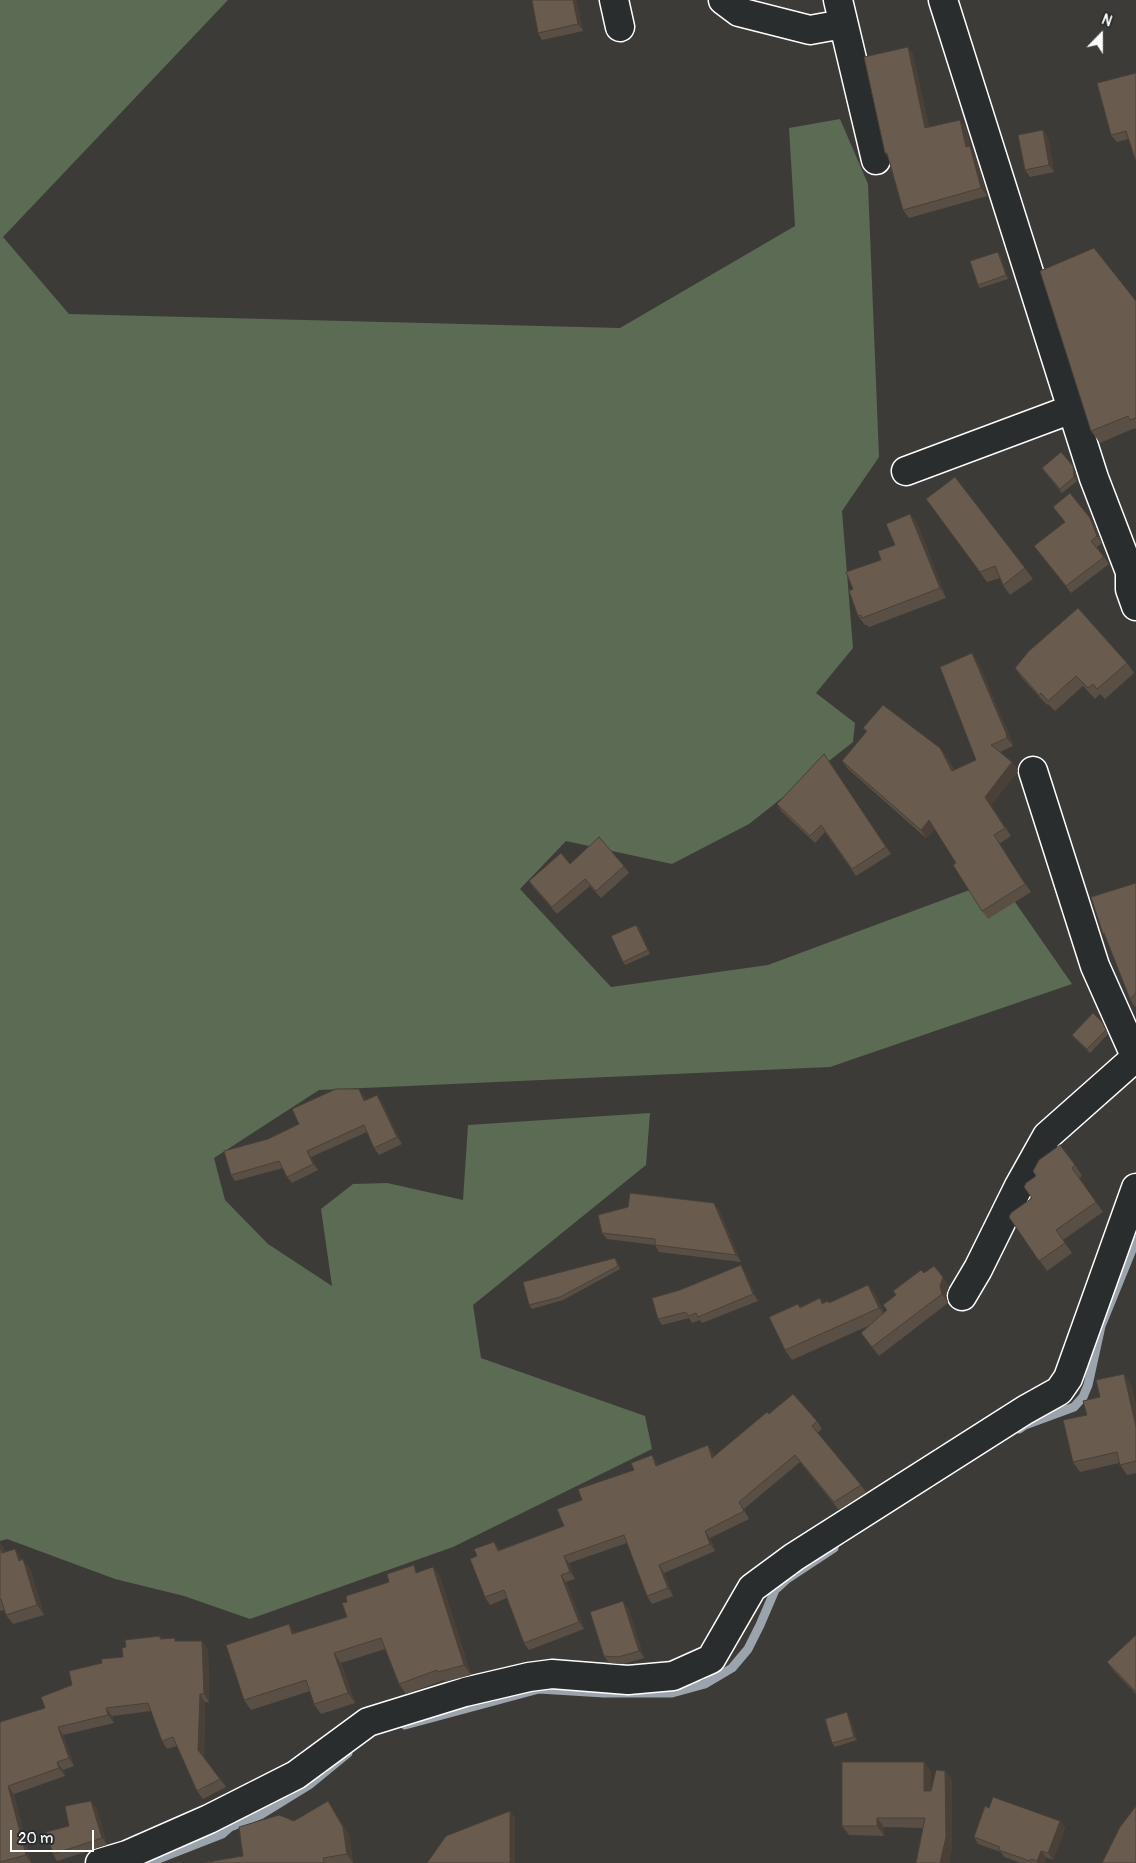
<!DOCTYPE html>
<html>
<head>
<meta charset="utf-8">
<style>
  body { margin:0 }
  #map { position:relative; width:1136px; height:1863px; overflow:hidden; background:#3d3b38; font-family:Pangolin,sans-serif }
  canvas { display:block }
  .north { position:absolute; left:1076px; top:10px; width:50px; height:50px; -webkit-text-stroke:4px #2a2d2e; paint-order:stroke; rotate:22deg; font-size:14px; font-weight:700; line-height:20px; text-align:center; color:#fff }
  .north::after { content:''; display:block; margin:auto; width:18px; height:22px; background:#fff; clip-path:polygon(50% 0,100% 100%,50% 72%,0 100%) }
  .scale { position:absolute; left:10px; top:1830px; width:84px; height:22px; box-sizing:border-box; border:2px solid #fff; border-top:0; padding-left:6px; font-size:15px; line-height:18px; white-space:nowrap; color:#fff; -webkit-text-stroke:4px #2a2d2e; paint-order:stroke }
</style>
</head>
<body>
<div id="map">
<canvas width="1136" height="1863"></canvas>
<div class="north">N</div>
<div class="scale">20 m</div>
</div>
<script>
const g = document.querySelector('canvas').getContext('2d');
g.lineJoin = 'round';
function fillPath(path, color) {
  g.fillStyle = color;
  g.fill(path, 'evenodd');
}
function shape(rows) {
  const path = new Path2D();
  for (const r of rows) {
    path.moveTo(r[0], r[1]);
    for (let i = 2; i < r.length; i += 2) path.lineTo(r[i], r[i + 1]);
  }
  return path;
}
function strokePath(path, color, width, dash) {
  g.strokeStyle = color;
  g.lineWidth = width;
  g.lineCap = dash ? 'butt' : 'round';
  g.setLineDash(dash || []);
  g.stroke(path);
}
fillPath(shape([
  [0,0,228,0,3,237,69,314,620,328,795,226,789,128,840,119,868,184,879,457,842,511,853,648,816,693,855,723,853,742,749,824,672,864,566,841,520,889,611,987,768,965,999,879,1072,984,830,1067,319,1090,214,1158,225,1200,268,1244,332,1286,321,1209,353,1184,387,1183,463,1200,468,1125,650,1113,646,1165,473,1305,481,1358,645,1416,652,1449,453,1547,250,1619,184,1596,115,1579,7,1539,0,1541]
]), '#5b6b54');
strokePath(shape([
  [1019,1429,1025,1425,1074,1407,1083,1397,1088,1385,1101,1326,1136,1240],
  [405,1725,539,1689,604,1693,672,1693,705,1684,732,1668,748,1649,760,1625,775,1590,787,1579,834,1548],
  [148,1863,222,1834,230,1827,262,1814,309,1785,348,1753]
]), '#9ba4ac', 9);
const minor = shape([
  [614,0,620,27],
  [723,0,739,12,810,30,843,24],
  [838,0,876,160],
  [1072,409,1094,478,1130,572,1130,589,1136,606],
  [906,471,1072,409,943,0],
  [1033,771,1095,966,1136,1058],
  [962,1296,978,1269,1019,1186,1047,1136,1135,1058],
  [100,1863,127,1855,209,1819,296,1775,368,1722,465,1692,529,1677,552,1674,628,1680,673,1676,711,1659,752,1588,794,1557,1025,1410,1059,1391,1068,1378,1136,1188]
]);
strokePath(minor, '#fff', 31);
strokePath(minor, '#2a2d2e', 28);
fillPath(shape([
  [576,0,583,31,542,40,538,33],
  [908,47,913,55,929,127,960,120,966,128,970,147,975,155,987,196,909,218,903,210,888,157,885,153],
  [1136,73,1128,139,1117,142,1111,135],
  [1048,137,1054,172,1030,177,1025,170],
  [1000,255,1008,279,980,288,978,285],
  [1136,301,1136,429,1135,428,1100,443,1091,431],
  [1075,470,1077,481,1062,493,1044,471],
  [926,499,1025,568,1033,579,1010,595,1003,585,1000,578,987,582],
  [1053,507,1095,525,1102,543,1097,547,1109,564,1071,593,1034,546,1065,522],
  [910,514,917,523,946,598,869,627,867,625,865,625,858,616,853,589,895,545],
  [978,662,1012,742,1013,746,1000,752,1012,762,1018,771,991,805,1011,836,999,844,1031,892,988,919,982,911,956,863,935,829,926,838,848,769,842,761,866,732,863,728,940,748,946,756,954,770,976,760],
  [1127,663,1134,673,1105,699,1100,694,1095,699,1083,686,1055,711,1048,704,1047,705,1022,678,1015,668],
  [824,754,891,854,856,876,825,832,815,843,781,811,777,804],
  [570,864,624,866,629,873,601,898,590,886,557,914,534,888,529,881],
  [1136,883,1136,1006,1135,1007,1130,999,1107,939,1103,934],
  [636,925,639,928,650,954,625,965,623,962],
  [1104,1025,1108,1034,1090,1053,1074,1038,1072,1035],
  [364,1096,366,1100,381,1101,402,1144,379,1155,374,1148,367,1132,311,1157,318,1170,292,1183,287,1177,283,1168,235,1181,231,1175,268,1139],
  [1075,1165,1082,1176,1079,1178,1103,1212,1063,1240,1072,1253,1047,1271,1009,1217,1032,1198,1036,1176],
  [719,1210,741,1262,659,1252,655,1245,607,1239,602,1233],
  [615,1258,617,1261,620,1269,563,1300,532,1309,529,1305],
  [741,1265,745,1272,758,1301,702,1323,700,1320,692,1323,689,1318,662,1325,658,1319,680,1290],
  [924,1273,943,1277,949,1287,946,1295,948,1303,879,1356,861,1333,868,1326,792,1360,785,1350,800,1307,820,1298,823,1303,828,1301,830,1303,868,1285,876,1296,884,1313],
  [1131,1384,1136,1405,1136,1473,1127,1475,1119,1463,1080,1472,1073,1462,1087,1415,1100,1397],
  [769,1414,817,1421,822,1429,817,1433,861,1485,866,1492,839,1510,800,1462,744,1509,749,1519,710,1538,715,1551,664,1573,673,1596,652,1604,647,1596,627,1543,569,1563,575,1579,566,1582,584,1629,529,1650,524,1643,507,1598,490,1605,485,1597,477,1556,494,1542,499,1550,564,1526,582,1500,634,1470,652,1455,658,1465,713,1452,714,1457],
  [0,1543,6,1552,15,1549,22,1560,30,1569,44,1615,13,1624,6,1615,4,1610,0,1611],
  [433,1567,440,1577,471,1675,445,1682,444,1680,406,1694,399,1684,385,1649,341,1663,355,1703,321,1714,314,1704,310,1691,251,1710,244,1700,295,1633,347,1617,347,1602,389,1582],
  [628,1608,644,1658,623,1664,609,1663,604,1656],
  [1136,1635,1136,1694,1113,1670,1107,1662],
  [160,1636,162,1639,177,1641,208,1649,209,1702,205,1702,204,1757,226,1787,203,1799,197,1791,177,1746,167,1749,162,1741,151,1711,112,1716,114,1723,63,1735,74,1766,63,1770,65,1776,14,1794,31,1863,0,1863,0,1722,45,1708,72,1685,102,1663,123,1657,126,1647],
  [849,1716,857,1740,835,1747,832,1743],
  [924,1762,931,1772,931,1791,945,1771,952,1781,952,1846,949,1863,916,1863,923,1828,884,1827,884,1836,849,1835,842,1826],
  [328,1801,349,1835,353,1863,202,1863,243,1856,294,1821],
  [96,1807,107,1845,57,1861,53,1854,69,1826],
  [989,1808,1060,1821,1065,1828,1053,1860,1046,1857,1044,1863,1021,1863,1004,1857,1001,1852,978,1844,974,1837]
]), '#5a4f44');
fillPath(shape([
  [573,0,576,0,583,31,578,24],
  [908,47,913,55,931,136,925,128],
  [960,120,966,128,970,147,975,155,987,196,981,188,966,147],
  [1043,130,1048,137,1054,172,1049,165],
  [998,252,1000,255,1008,279,1006,275],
  [1073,466,1075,470,1077,481,1074,477],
  [910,514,917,523,946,598,940,588],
  [1090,518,1095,525,1102,543,1097,536],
  [972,653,978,662,1012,742,1013,746,1007,738],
  [940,748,946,756,958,779,952,771],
  [1012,762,1018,771,991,805,1011,836,985,797],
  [929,820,935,829,926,838,921,830],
  [636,925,639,928,650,954,648,950],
  [359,1089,364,1096,369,1108,364,1101],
  [377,1095,381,1101,402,1144,397,1137],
  [307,1151,311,1157,318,1170,313,1164],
  [714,1203,719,1210,741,1262,736,1255],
  [741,1265,745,1272,758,1301,753,1294],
  [943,1277,949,1287,946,1295,948,1303,942,1294,940,1286],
  [868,1285,876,1296,886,1318,879,1308],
  [1124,1374,1131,1384,1136,1405,1136,1427],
  [708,1445,713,1452,717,1466,712,1458],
  [652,1455,657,1462,661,1473,656,1466],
  [739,1502,744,1509,749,1519,744,1511],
  [705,1531,710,1538,715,1551,710,1544],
  [0,1543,5,1550,9,1562,2,1553,0,1546],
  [15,1549,21,1558,25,1571,19,1561],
  [564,1556,569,1563,575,1579,570,1572],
  [23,1559,30,1569,44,1615,37,1605],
  [659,1565,664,1573,673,1596,668,1588],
  [433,1567,440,1577,471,1675,464,1665],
  [561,1575,566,1582,584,1629,579,1622],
  [623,1601,628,1608,644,1658,639,1651],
  [289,1624,296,1634,292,1634],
  [202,1641,208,1649,209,1702,204,1694],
  [334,1653,341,1663,355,1703,348,1693],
  [200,1694,205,1702,204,1757,198,1750],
  [106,1708,112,1716,114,1723,108,1715],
  [847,1712,849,1716,857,1740,854,1737],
  [58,1727,63,1735,74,1766,69,1758],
  [57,1762,63,1770,65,1776,59,1768],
  [924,1762,931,1772,931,1801,924,1791],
  [945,1771,952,1781,952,1846,949,1863,940,1863],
  [8,1786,14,1794,31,1863,26,1855],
  [91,1801,96,1807,107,1845,102,1838],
  [328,1801,349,1835,353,1863,347,1854],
  [510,1811,515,1817,515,1863,510,1863],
  [877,1818,884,1827,884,1836,877,1826],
  [1060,1821,1065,1828,1053,1860,1048,1853],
  [1041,1851,1046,1857,1044,1863,1038,1863,1037,1861]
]), '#4a4037');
const building = shape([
  [532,0,573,0,578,24,538,33,532,0],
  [908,47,925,128,960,120,966,147,970,146,981,188,903,210,887,153,885,153,864,57,908,47],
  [1136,73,1136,162,1126,131,1111,135,1097,83,1136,73],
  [1043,130,1049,165,1025,170,1018,135,1043,130],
  [1094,248,1136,301,1136,418,1130,420,1128,416,1091,431,1040,271,1094,248],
  [998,252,1006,275,978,285,970,261,998,252],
  [1061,452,1073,466,1074,477,1060,489,1042,468,1061,452],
  [955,477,1025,568,1003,585,995,566,980,572,926,499,955,477],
  [1070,493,1090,518,1097,536,1091,541,1104,557,1066,586,1034,546,1065,522,1053,507,1070,493],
  [910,514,940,588,862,618,861,615,858,616,849,591,853,589,846,572,881,560,878,551,895,545,886,524,910,514],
  [1078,608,1127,663,1097,689,1093,684,1088,688,1076,676,1048,701,1041,693,1039,695,1015,668,1029,651,1078,608],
  [972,653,1006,733,1007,738,991,745,1012,762,985,797,1005,828,994,835,1025,884,982,911,953,865,956,863,929,820,921,830,842,761,867,731,863,728,883,705,940,748,952,771,976,760,940,667,972,653],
  [824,754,886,847,852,869,821,825,810,836,777,804,824,754],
  [599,837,624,866,596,891,585,879,552,907,529,881,561,853,570,864,599,837],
  [1136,883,1136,993,1130,999,1104,933,1103,934,1091,897,1136,883],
  [636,925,648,950,623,962,611,936,636,925],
  [1093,1013,1102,1022,1106,1030,1087,1049,1072,1035,1093,1013],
  [336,1089,359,1089,364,1101,377,1095,397,1137,374,1148,364,1125,307,1151,313,1164,287,1177,279,1161,231,1175,224,1151,268,1139,299,1124,292,1109,336,1089],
  [1060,1145,1075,1165,1072,1168,1096,1202,1056,1230,1065,1243,1039,1261,1009,1217,1011,1213,1032,1198,1024,1187,1026,1183,1036,1176,1033,1171,1039,1160,1060,1145],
  [630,1193,714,1203,736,1255,655,1245,655,1239,602,1233,598,1215,628,1207,630,1193],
  [615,1258,618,1266,560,1297,529,1305,523,1282,615,1258],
  [741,1265,753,1294,698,1317,696,1313,688,1316,686,1312,658,1319,652,1298,680,1290,741,1265],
  [934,1266,943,1277,940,1286,942,1294,872,1347,861,1333,887,1310,883,1305,896,1295,893,1291,921,1270,924,1273,934,1266],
  [868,1285,879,1308,785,1350,769,1317,798,1304,800,1308,820,1298,822,1304,828,1301,829,1303,868,1285],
  [1124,1374,1136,1427,1136,1461,1120,1465,1117,1452,1073,1462,1063,1420,1087,1415,1083,1401,1100,1397,1096,1380,1124,1374],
  [793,1394,817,1421,812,1426,861,1485,834,1502,795,1455,739,1502,744,1511,705,1531,710,1544,659,1565,668,1588,647,1596,624,1535,564,1556,570,1572,561,1575,579,1622,524,1643,504,1590,485,1597,470,1559,477,1556,474,1549,494,1542,498,1551,564,1526,557,1509,582,1500,578,1489,634,1470,631,1463,652,1455,656,1466,708,1445,712,1458,767,1412,769,1414,793,1394],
  [0,1546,2,1553,15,1549,19,1561,23,1559,37,1605,6,1615,1,1599,0,1600,0,1546],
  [414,1565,416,1573,433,1567,464,1665,438,1672,437,1670,399,1684,381,1638,334,1653,348,1693,314,1704,306,1680,244,1700,226,1645,289,1624,292,1634,347,1617,342,1603,347,1602,346,1596,389,1582,387,1574,414,1565],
  [623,1601,639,1651,618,1657,604,1656,590,1612,623,1601],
  [1136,1635,1136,1692,1107,1662,1136,1635],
  [160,1636,160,1639,175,1638,175,1641,202,1641,204,1694,200,1694,198,1750,220,1779,197,1791,173,1737,162,1741,148,1703,106,1708,108,1715,58,1727,69,1758,57,1762,59,1768,8,1786,26,1855,0,1862,0,1722,45,1708,41,1697,72,1685,69,1671,102,1663,101,1659,123,1657,122,1648,126,1647,125,1640,160,1636],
  [847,1712,854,1737,832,1743,825,1719,847,1712],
  [842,1762,924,1762,924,1791,931,1791,936,1770,945,1771,946,1837,940,1863,916,1863,925,1818,877,1818,877,1826,842,1826,842,1762],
  [993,1797,1060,1821,1048,1853,1041,1851,1037,1861,1031,1859,1030,1861,999,1850,1000,1847,974,1837,985,1806,989,1808,993,1797],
  [91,1801,102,1838,53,1854,46,1832,69,1826,65,1806,91,1801],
  [328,1801,343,1827,347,1854,323,1858,324,1863,202,1863,243,1856,239,1827,279,1815,294,1821,328,1801],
  [1136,1806,1136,1863,1102,1863,1120,1827,1136,1806],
  [510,1811,510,1863,427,1863,446,1836,510,1811]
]);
fillPath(building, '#695c4f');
strokePath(building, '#4a4037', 1);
</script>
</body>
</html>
